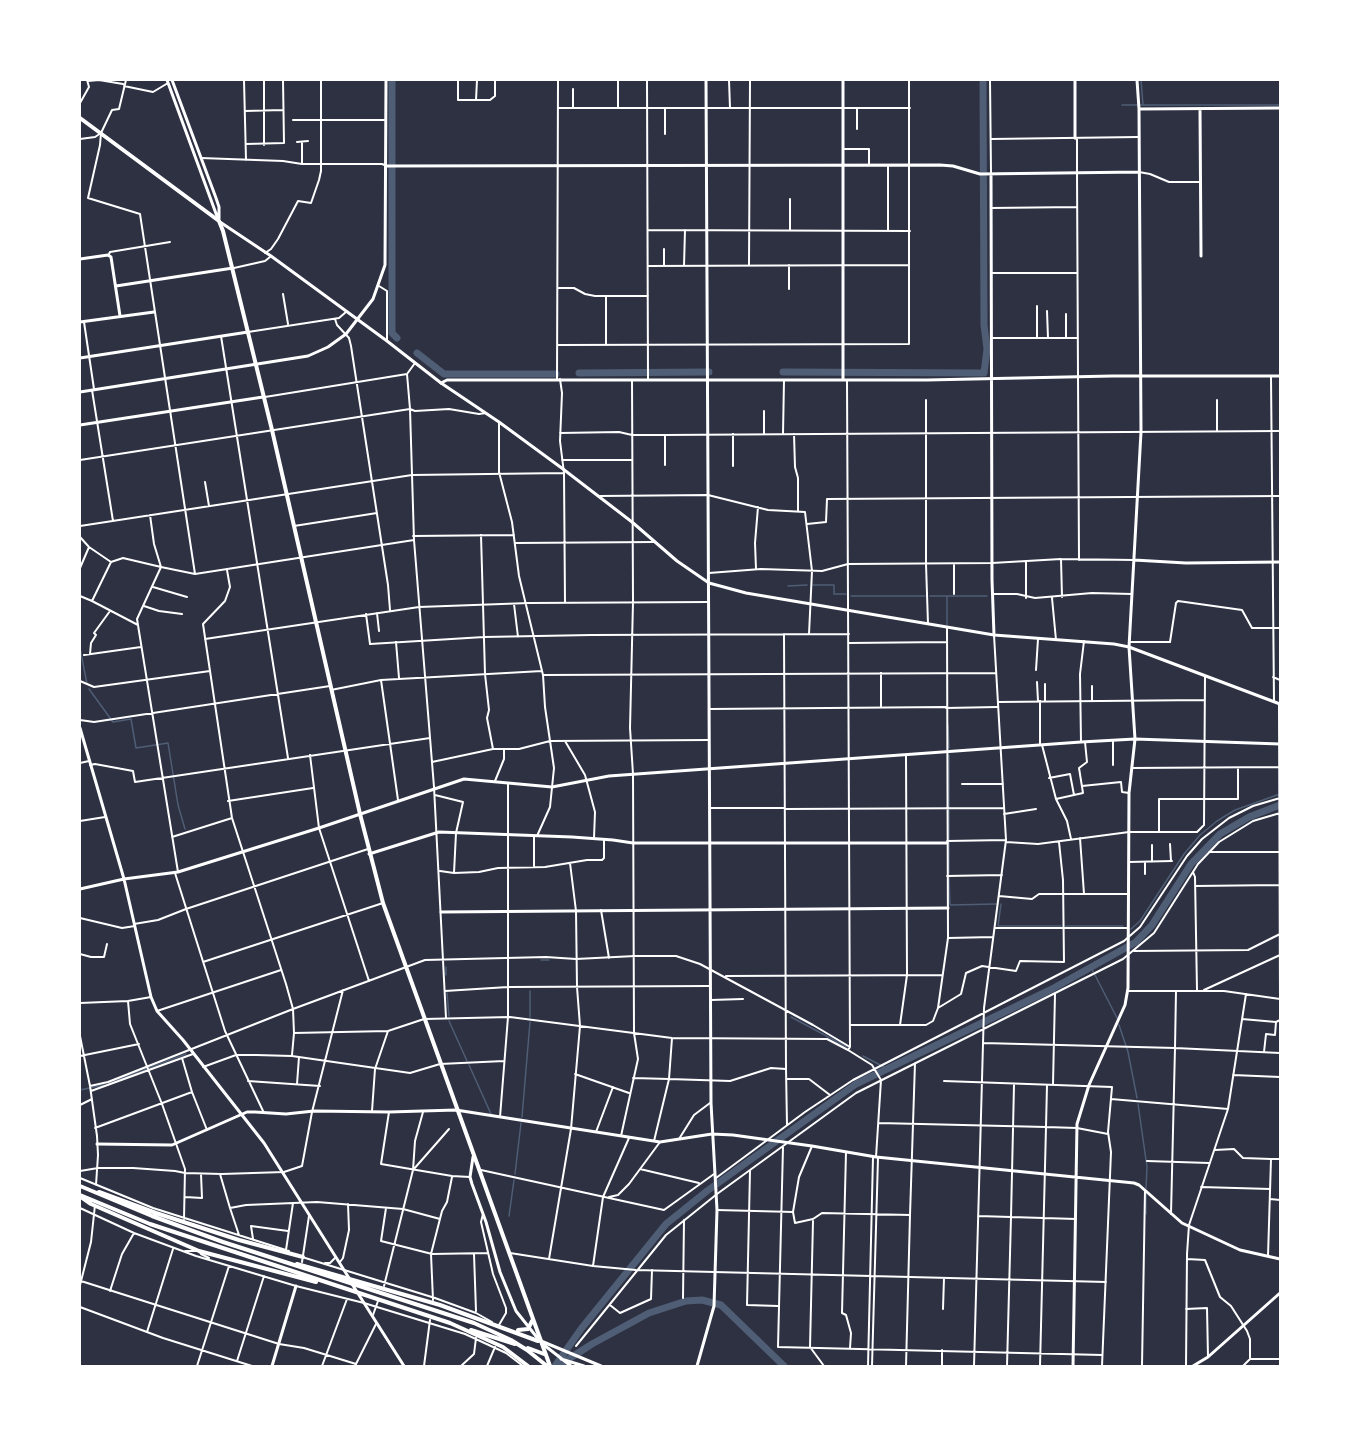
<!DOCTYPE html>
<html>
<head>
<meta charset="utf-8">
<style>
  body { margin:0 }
  #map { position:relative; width:1360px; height:1446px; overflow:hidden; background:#2d3142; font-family:Montserrat,sans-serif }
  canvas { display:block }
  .frame { position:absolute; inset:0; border:81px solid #fff; pointer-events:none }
</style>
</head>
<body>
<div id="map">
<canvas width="1360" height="1446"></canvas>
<div class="frame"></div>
</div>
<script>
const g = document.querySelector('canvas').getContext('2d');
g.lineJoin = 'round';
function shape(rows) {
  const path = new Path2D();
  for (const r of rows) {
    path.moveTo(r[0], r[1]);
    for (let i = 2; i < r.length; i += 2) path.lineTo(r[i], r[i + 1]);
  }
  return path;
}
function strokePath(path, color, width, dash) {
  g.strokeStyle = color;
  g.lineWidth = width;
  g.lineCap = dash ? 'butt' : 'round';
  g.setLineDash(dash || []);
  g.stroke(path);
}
strokePath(shape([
  [1141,80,1143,105],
  [1122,105,1280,105],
  [813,585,834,585,834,594,846,594],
  [788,586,807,585],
  [851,596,925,596],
  [930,596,987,596],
  [947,597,947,625],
  [80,648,87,684],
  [89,689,113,722,131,719,136,748,168,743,178,805,185,829],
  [948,725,949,748],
  [949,755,949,807],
  [949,810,949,839],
  [949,843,949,873],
  [949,877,950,905,996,904],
  [1001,904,998,926,1061,926],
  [1066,926,1123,926],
  [1131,929,1140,921,1184,854,1200,835,1217,821,1235,810,1280,794],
  [541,960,549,960],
  [446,967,446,975],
  [1092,968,1093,972],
  [1095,975,1117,1018],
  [530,991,530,1017],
  [447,993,449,1016],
  [791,1017,847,1047],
  [449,1021,467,1061],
  [1119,1025,1128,1052,1137,1098],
  [863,1056,886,1068],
  [469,1065,491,1114],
  [109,1083,186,1054],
  [80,1090,104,1085],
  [1138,1104,1147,1167,1146,1188],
  [522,1117,530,1022],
  [515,1174,521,1123],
  [1146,1214,1146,1194],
  [509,1216,514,1180]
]), '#4f5d75', 1.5);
strokePath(shape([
  [392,80,392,333,397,338],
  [417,353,444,374,556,374],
  [783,372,984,373,987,349,984,325,983,80],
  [579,373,709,372],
  [561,1364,592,1344,649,1313,686,1301,702,1300,721,1305,784,1366],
  [555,1366,581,1329,666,1224,707,1191,856,1084,1052,989,1136,942,1152,925,1191,864,1220,834,1249,817,1280,805]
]), '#4f5d75', 7);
strokePath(shape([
  [126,80,119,109,112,110,101,133,100,145,88,198,140,214,195,574,414,540],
  [244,80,246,160],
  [264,80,264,145],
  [458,80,458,100,490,100,495,96,495,80],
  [647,80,648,379],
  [729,80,730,108],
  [990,80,991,173],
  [88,81,99,80,123,84],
  [124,86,153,92,168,83],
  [476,100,477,80],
  [80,103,89,87,87,80],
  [573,107,573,89],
  [618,107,618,80],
  [558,108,910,108],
  [245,111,283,110],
  [293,120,386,120],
  [857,129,857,108],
  [665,134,665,108],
  [1075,138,1077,139,1077,171,1078,377],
  [80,139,95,137,101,133],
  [991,139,1138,137],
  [297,142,308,141],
  [302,142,302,163],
  [246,144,284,143,283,80],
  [843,149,869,149,869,164],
  [201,158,283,161,302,164,382,164,387,166],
  [1139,172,1150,174,1169,182,1200,182],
  [991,208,1077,207],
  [790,229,790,199],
  [648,230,910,231],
  [888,231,888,165],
  [265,253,271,249,278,239,298,201,311,203,319,180,321,171,321,80],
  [109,254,110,252,170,242],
  [749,265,750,80],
  [648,266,909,265],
  [664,266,664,249],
  [684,266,685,230],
  [234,268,265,261,270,257],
  [992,273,1077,273],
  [379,286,387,291,387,341],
  [559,288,574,288,585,294,595,296,648,296],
  [789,289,789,265],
  [283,294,288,324],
  [1047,311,1048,338],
  [1066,314,1066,338],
  [335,319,337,325,349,338,351,346,388,585,390,610],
  [84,322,94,389],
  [248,332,339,318,346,312],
  [221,336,288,758],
  [992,338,1078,338],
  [1037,338,1037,306],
  [606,344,606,296],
  [558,345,909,344,909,80],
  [415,363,407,374,410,409,414,540,434,787,446,1018],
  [1078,377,1079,560],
  [1271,377,1274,701],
  [560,379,562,393,560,441,564,473,565,603],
  [557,380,558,80],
  [847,380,850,1047],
  [92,390,113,521],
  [265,397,407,374],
  [926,400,926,564,928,624],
  [1217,400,1217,431],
  [764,411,764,434],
  [499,422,499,472,512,522,519,576,543,675,545,707,554,768,550,807,537,836],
  [560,433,619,432,632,435,665,435,1280,431],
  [733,434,733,466],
  [783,434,784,380],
  [794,434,795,467,798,478,798,511],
  [80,460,410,409,415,411,449,409,479,414,486,413],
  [562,460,632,460],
  [665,465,665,435],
  [205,482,209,506],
  [600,496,708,495,768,510,805,512,812,571,809,634],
  [807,524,826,522,827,499,1280,496],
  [80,526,412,475,564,473],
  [294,526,377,513],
  [481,535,485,674,489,710,487,718,493,749],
  [413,536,514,535],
  [80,537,89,547,111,562,123,558,161,567,154,544,150,515],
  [516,543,655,542],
  [1061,559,1062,597],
  [1026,561,1026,598],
  [111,562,92,601,138,625],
  [80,568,89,547],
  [756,569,755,543,758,507],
  [709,573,761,569,822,571,848,564,992,563,1061,559,1134,560],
  [153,587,187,597],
  [954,594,954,564],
  [992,594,1017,594,1035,598,1092,593,1132,594],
  [80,596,92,601],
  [1052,598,1056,640],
  [514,604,518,637],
  [144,606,159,611,182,614],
  [377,613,379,631],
  [366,614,370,644,484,637,591,635,849,634],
  [784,634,786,1069],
  [205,639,419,607,529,603,709,602],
  [396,642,399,678],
  [1129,642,1170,642,1176,603,1178,601,1242,610,1252,628,1280,628],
  [849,643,947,642],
  [90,654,91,643,96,635,94,633,110,611],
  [84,655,141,647],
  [1036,670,1038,639],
  [210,671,203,624,225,601,230,587,227,570],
  [543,675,996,673],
  [1273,677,1280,680],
  [381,680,398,800],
  [80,681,94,687,210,671,232,818,286,984,293,1009,294,1033],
  [1037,682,1038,701],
  [1045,684,1045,701],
  [1092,686,1092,701],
  [331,690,381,680,542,671],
  [1040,701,1040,745],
  [998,702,1204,700],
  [1279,705,1280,999],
  [881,706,881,673],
  [946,708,997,707],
  [710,709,946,707],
  [80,720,94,722,330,686],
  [1113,740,1113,765],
  [565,741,585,775,595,812,594,838],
  [1081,742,1080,674,1084,641],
  [1042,745,1056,799,1067,821,1071,839],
  [310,755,319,828,369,981],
  [432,762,493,749,519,749,550,741,709,740],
  [80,763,89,761],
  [90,765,95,764,133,771,135,782,430,738],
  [1132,768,1279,767],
  [1049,778,1070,774,1074,795],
  [495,781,504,759,504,750],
  [962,784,1003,784],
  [1082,786,1121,782,1122,792,1129,793],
  [435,795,463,802,456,833,454,873,440,871],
  [1056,799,1083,793,1079,768,1087,762,1085,742],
  [228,801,313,788],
  [710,808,785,808],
  [785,809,1004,808],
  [1004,814,1036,809],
  [80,821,105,817],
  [1159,832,1159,799,1238,799,1238,768],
  [172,837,232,818],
  [1080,838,1084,894],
  [947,841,1006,840],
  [1006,842,1038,844,1129,832,1197,832,1204,825,1205,676],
  [1170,844,1171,861],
  [1152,845,1152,862],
  [1209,852,1280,852],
  [1129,862,1172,861],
  [534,866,534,836],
  [178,872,137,619,161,567,195,574],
  [1193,872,1195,877,1197,990],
  [175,873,225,1031,264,1113],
  [454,873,479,872,498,868,545,867,587,860,602,860,604,858,604,840],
  [1145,874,1145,862],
  [947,876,1002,875],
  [1195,886,1279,885],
  [999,896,1032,899,1039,894,1129,894],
  [601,910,609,958],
  [80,918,122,928,135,926],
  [134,924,158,920,186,909,368,849],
  [995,928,1128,928],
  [948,938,993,937],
  [1134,951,1248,950,1280,934],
  [80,954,91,957,104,957,107,944],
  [203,962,383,903],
  [726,976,942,975],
  [1204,990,1280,955],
  [445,991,508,987,709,986],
  [1128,991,1224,991,1280,999],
  [151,997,128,1001,130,1024,162,1104,185,1169,184,1219],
  [711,1000,743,999],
  [80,1003,128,1001],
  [938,1008,961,994,966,973,982,966,1016,971,1020,961,1064,962,1063,880,1059,842],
  [157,1011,281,970],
  [1242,1019,1276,1022,1280,1020],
  [850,1025,926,1025,933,1021,938,1008,948,938,947,627],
  [900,1025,907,975,906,755],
  [80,1036,90,1086,97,1136,98,1155,96,1185],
  [983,1043,1175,1048,1176,991],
  [1264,1052,1266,1034,1275,1035,1276,1022],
  [292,1055,294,1033,388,1031],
  [80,1056,139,1044],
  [182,1058,192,1092],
  [203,1067,236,1055,256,1055,292,1056,410,1073,440,1064,504,1061],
  [575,1074,629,1093],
  [1233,1075,1280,1077],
  [633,1078,669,1079,672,1038],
  [786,1079,809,1079,830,1095],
  [248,1081,320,1086],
  [944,1081,1112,1087,1108,1132,1111,1152,1102,1366],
  [297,1084,299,1057],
  [1053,1084,1055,994],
  [1014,1085,1011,1217,1076,1219],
  [90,1086,108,1082,293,1009,425,960,546,957,576,959,635,956,676,956,700,964,813,1025,850,1047,848,1050,872,1065,881,1080,876,1157],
  [91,1091,193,1054],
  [1111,1099,1228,1109],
  [80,1105,92,1099],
  [372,1111,375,1069,388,1031,424,1019,510,1017,672,1038,827,1039,848,1050],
  [389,1112,381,1164,452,1176,470,1177],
  [500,1117,508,1017,508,783],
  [879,1123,1046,1127,1047,1085],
  [95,1128,192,1092,207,1130],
  [596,1132,613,1087],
  [621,1136,638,1059,634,1033,633,774,630,728,633,602,632,380],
  [679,1139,694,1115,710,1103],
  [654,1141,669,1079,730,1081,771,1068,786,1069,787,1125],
  [783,1147,778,1347,1102,1355],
  [1215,1150,1234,1149,1243,1158,1271,1159],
  [846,1152,842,1313,846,1315,851,1333,850,1348],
  [1147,1161,1209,1163],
  [640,1169,699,1183],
  [413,1170,449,1129],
  [481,1170,664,1210,714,1174],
  [80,1171,98,1168,133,1168,175,1171,185,1173,222,1174,284,1172,302,1166,312,1112,343,990],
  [750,1171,747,1305,778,1306],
  [220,1174,230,1208],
  [80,1178,153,1208,289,1251],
  [716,1178,805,1112,853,1080,1124,941,1140,927,1187,856,1202,839,1229,818,1253,806,1280,798],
  [1201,1187,1270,1189],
  [185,1197,202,1198,201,1174],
  [609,1197,618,1195,629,1184,660,1142],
  [1270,1199,1280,1200],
  [80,1208,134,1233,196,1256,296,1286,364,1303,465,1334,506,1353,523,1366],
  [386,1208,381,1241,432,1254,488,1253],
  [717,1210,793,1212,795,1223,813,1219,822,1213,910,1215,915,1063],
  [793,1212,799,1177,812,1146],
  [483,1214,481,1222,493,1274,506,1308,506,1313,499,1325],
  [1171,1214,1175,1048,1280,1053],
  [978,1216,1011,1217,1007,1366],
  [813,1221,810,1347,824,1366],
  [239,1235,230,1208,246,1205,317,1202,403,1209,440,1219],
  [253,1239,251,1226,288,1231],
  [286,1250,293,1203],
  [185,1251,199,1251,201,1254,209,1258],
  [510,1253,593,1266,636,1270,1106,1282],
  [474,1254,476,1311],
  [1268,1256,1271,1159,1280,1159],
  [302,1257,435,1298,476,1313,492,1322],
  [549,1259,571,1129,580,1026,577,987,576,911,570,863],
  [1187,1259,1205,1260,1220,1297,1231,1306,1247,1331,1250,1339,1250,1359,1280,1359],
  [302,1262,309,1216],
  [340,1262,343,1258,349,1230,348,1204],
  [325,1263,330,1263,335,1258],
  [593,1266,603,1197,629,1138],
  [81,1281,279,1344,304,1348,356,1364],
  [80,1285,91,1242,95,1205],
  [384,1286,413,1170,415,1141,423,1112],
  [110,1291,122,1254,134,1233],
  [683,1298,684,1220],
  [433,1300,431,1254,442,1211,447,1202,452,1177],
  [610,1305,620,1313,651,1299,652,1270],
  [80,1307,163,1338,252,1366],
  [943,1309,944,1278],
  [1186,1309,1207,1308,1208,1357],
  [373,1315,378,1301],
  [147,1332,173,1249],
  [576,1346,666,1235,717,1194,856,1093,1123,959,1154,933,1198,864,1219,842,1253,821,1280,813],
  [237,1361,264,1276],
  [197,1366,229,1266],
  [322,1366,347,1299],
  [355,1366,376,1324],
  [424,1366,430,1320],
  [461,1366,474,1354,476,1338],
  [487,1366,495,1347],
  [868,1366,873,1157],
  [872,1366,878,1158],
  [906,1366,910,1215],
  [942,1366,942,1350],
  [974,1366,984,1008,1006,840,994,635],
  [1040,1366,1046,1127,1077,1128,1108,1134],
  [1142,1366,1145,1190],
  [1186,1366,1187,1254,1189,1225,1228,1109,1246,994],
  [1243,1366,1250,1359]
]), '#fff', 2);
strokePath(shape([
  [167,80,218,219],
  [172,80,216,198,219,207,219,219],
  [1075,80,1075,138],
  [1139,109,1280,108],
  [1200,109,1201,256],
  [387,166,940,165,953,166,980,174,1139,172],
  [991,174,992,580,994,635],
  [80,259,108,255,111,257,120,316],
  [116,286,233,268],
  [80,322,154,312],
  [80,358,248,332],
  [843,380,843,80],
  [441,383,447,380,927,380,1112,376,1280,376],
  [80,392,308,356,328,347,346,334,373,299,385,265,386,80],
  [80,425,263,397],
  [1134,560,1186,563,1280,562],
  [369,854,439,832,572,837,613,840,633,843,947,843],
  [441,912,948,908],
  [97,1144,172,1145,247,1112,255,1112,286,1114,314,1111,389,1112,456,1110,660,1142,712,1134,733,1135,812,1146,876,1157,1134,1183,1139,1185,1182,1223,1240,1250,1280,1259],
  [272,1366,296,1286],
  [697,1366,714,1306,717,1210,711,1103,706,80],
  [1073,1366,1077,1124,1089,1085,1125,1005,1128,988,1129,793,1135,739,1129,647,1141,432,1139,109,1137,80]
]), '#fff', 3);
strokePath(shape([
  [80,728,124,879,151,997,157,1011,183,1040,264,1143,349,1278],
  [80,889,124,879,178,872,319,828,464,779,552,787,609,776,1081,742,1135,739,1280,744],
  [352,1284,404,1366],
  [1193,1366,1208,1357,1280,1293]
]), '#fff', 3);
strokePath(shape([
  [220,222,271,256,387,341,441,383,499,422,563,469,632,522,677,561,709,583,746,593,994,635,1114,644,1129,647,1280,704],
  [473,1157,470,1177,472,1184,486,1222,500,1272,516,1311,539,1340],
  [541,1341,601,1366],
  [544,1345,571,1366],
  [561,1359,584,1366]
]), '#fff', 3);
strokePath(shape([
  [80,118,219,221,223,231,272,430,360,814,383,903,550,1366],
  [80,1186,152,1216,223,1242,474,1323,511,1340,527,1350,547,1366],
  [99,1192,156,1213,239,1240,303,1257],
  [80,1195,150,1224,450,1323,503,1347,528,1366],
  [81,1197,91,1204,199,1251,316,1282],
  [297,1264,440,1305,538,1341],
  [471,1330,515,1344],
  [518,1330,528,1329,532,1321],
  [528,1348,544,1354]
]), '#fff', 4);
</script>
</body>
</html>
